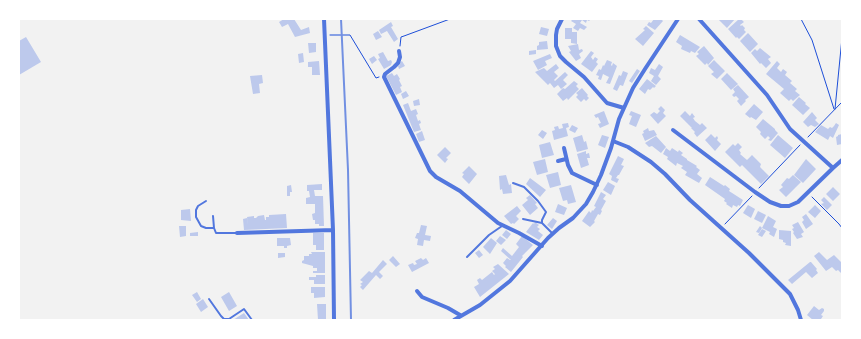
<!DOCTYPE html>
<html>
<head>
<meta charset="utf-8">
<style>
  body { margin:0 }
  #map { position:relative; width:861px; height:339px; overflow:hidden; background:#f2f2f2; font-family:Signika,sans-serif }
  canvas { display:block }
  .frame { position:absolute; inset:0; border:20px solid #fff; pointer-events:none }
</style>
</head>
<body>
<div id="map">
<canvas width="861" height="339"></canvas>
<div class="frame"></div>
</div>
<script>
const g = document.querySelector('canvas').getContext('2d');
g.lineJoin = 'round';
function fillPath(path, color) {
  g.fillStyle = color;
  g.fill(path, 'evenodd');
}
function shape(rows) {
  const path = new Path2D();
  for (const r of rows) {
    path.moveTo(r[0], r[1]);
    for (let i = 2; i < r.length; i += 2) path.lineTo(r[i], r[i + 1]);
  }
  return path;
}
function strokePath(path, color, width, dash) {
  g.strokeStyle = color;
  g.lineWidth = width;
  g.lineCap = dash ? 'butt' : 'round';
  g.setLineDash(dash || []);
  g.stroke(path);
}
fillPath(shape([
  [284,19,294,19,301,30,309,27,310,33,295,37,288,24,282,27,279,22],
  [573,19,591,19,589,21,587,20,586,23,582,20,580,23,587,27,584,30,580,28,578,31,573,28,576,24,571,21],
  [654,19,661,19,663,21,655,30,647,25,649,22,651,23],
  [718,19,735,19,727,28],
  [739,19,741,19,744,22,740,25,741,26,742,25,745,28,744,30,746,32,739,39,737,37,736,38,728,29],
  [391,22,393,26,391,27,398,39,394,42,387,31,381,34,379,30],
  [646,26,654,33,643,46,635,39,645,30,643,29],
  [541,27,549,29,547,36,539,34],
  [565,28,572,28,572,32,577,32,577,44,571,43,571,39,565,39],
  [378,31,382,37,376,40,373,34],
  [748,33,758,44,750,52,740,41],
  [680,35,700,47,695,53,691,51,690,53,681,49,682,46,676,42],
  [26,37,41,62,19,75,19,41],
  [547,41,548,49,537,50,537,46,539,45,539,42],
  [308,43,316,43,316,52,309,53],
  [578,44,579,50,582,49,583,51,579,54,581,58,576,61,569,52,571,51,568,46],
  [704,46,714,58,708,65,707,63,705,65,696,56,699,54,697,52],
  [760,48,771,57,768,59,771,63,766,68,761,63,760,64,751,53,755,49,757,51],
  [536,50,536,54,529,55,529,51],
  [591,51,594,53,591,57,593,60,595,57,598,59,596,62,598,64,592,72,581,64],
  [383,52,388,61,391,60,392,62,391,65,384,69,378,59,380,58,378,54],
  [303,53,304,62,299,63,298,54],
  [550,54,552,58,545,61,547,65,538,70,533,61],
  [374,56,377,60,372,64,369,59],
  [607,60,612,62,611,65,612,66,613,63,617,66,610,84,606,83,609,77,603,74,601,80,598,79,599,76,596,75,599,69,601,70,603,65,604,66],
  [714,60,725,71,717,79,711,74,714,72,708,66],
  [319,61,320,75,312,75,312,67,308,67,308,62],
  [402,61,405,66,399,69,398,66,400,65,399,63],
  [777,61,780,64,777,68,781,72,783,69,787,72,785,75,792,81,790,83,797,89,795,91,800,95,793,101,791,99,789,101,780,93,784,89,766,74],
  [556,64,559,68,554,72,558,76,554,80,555,81,565,72,568,75,563,80,567,84,561,89,558,85,554,88,550,83,548,85,535,72,544,68,547,71],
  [659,64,663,67,658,76,661,79,656,85,651,81,654,76,649,73,651,68,655,70],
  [637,69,640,71,632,83,629,81],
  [623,71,628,73,623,86,620,85,617,91,613,89,619,75,621,76],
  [392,73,394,76,397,74,400,79,399,80,402,86,400,87,402,92,396,95,386,76],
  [727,73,738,84,731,90,721,79],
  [262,75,263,83,259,84,260,93,253,94,250,76],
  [647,79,656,86,654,88,653,87,650,90,648,89,645,94,639,89],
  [574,81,578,84,576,86,579,89,568,100,567,98,563,101,557,94,563,88,565,89],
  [738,85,749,97,745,100,746,101,741,106,737,101,739,99,736,96,734,97,732,95,735,92,733,89],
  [582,88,588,95,587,96,589,98,586,101,584,99,581,102,576,97,578,95,576,93],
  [406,91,409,96,403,99,401,94],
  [799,97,806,103,805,104,810,108,803,115,792,105],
  [419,99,420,105,414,106,413,101],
  [408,103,411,111,416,109,418,114,416,115,418,121,420,120,421,123,419,124,421,130,414,132,403,105],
  [754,104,763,112,756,120,751,117,750,118,745,114],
  [661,106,665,110,663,113,666,116,658,124,650,115,654,112,657,114,660,111,658,109],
  [604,111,609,124,600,128,598,124,601,123,598,117,596,118,594,115],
  [631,111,641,115,636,127,629,124,632,116,629,115],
  [685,111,690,116,692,113,695,117,693,118,695,121,700,125,702,123,707,128,697,137,694,133,695,132,691,128,692,128,680,116],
  [812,112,817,118,815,120,819,124,815,127,811,125,808,127,803,122],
  [763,119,775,129,775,130,778,133,771,141,768,140,770,138,768,136,765,139,760,134,761,132,756,127],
  [568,123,569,127,566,128,568,136,554,140,552,131,555,130,554,127,558,126,559,129,563,128,562,124],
  [836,123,839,125,833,138,830,136,828,140,815,132,821,125,828,129,830,127,832,128,834,126],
  [572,125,578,128,575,133,569,130],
  [648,128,649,131,654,130,657,135,645,141,642,134,644,133,643,131],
  [542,130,547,133,543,139,538,135],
  [422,131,425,140,419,142,416,134],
  [711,134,715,138,717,136,718,138,717,140,721,144,715,151,705,140],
  [842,134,842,144,837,145,836,137,838,136,838,135],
  [582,135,584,142,586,141,588,149,577,152,573,138],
  [602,135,609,137,605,148,598,145],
  [778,135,793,148,785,158,770,145],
  [656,136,666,147,661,153,652,146,649,147,645,143],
  [550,142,554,155,542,158,539,145],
  [738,143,742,147,739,150,741,153,740,154,747,160,752,155,761,164,760,167,763,170,761,171,763,170,769,176,761,184,742,165,740,167,725,152,733,144,735,146],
  [445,147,451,153,446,158,448,159,445,163,437,155],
  [666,148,670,151,672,148,678,152,679,150,683,153,681,155,687,159,687,160,697,166,696,167,700,170,697,174,702,178,699,183,685,175,687,172,681,168,683,166,677,163,676,166,667,159,668,157,663,154],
  [586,151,586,154,589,153,590,158,587,158,589,165,581,168,577,154],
  [618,156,624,159,621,165,624,166,619,175,618,175,616,178,619,179,617,183,611,180,612,176,609,174],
  [545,159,548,172,537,175,533,162],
  [806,159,816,169,803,183,794,175],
  [469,166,477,174,469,184,462,177,464,174,462,173],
  [558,172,561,185,550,188,546,175],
  [506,175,509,185,511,184,512,193,503,194,502,189,500,190,499,176],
  [793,175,801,182,786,197,779,190,783,187,781,185,787,178,789,179],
  [710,177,724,186,725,185,730,189,729,191,743,200,740,206,738,205,737,207,733,205,732,208,726,204,727,203,724,201,725,199,705,185],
  [530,178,546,190,540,197,526,184],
  [608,182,615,186,611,195,603,190],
  [322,184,322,190,314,190,315,196,323,196,324,226,319,226,319,224,315,224,315,220,313,220,312,214,315,213,315,204,306,204,306,198,310,197,309,191,307,191,307,185],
  [291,185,292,192,290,192,290,196,287,196,287,186],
  [571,185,576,202,568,204,567,200,563,201,559,188],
  [833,187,840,194,833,201,826,194],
  [601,192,606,195,603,199,606,201,601,210,602,211,600,215,598,214,594,221,595,222,590,227,582,221,589,211,591,213,592,210,593,211,596,207,594,206],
  [530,195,537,203,535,204,538,208,530,215,522,205,528,200,526,198],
  [824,197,832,205,827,210,821,204,824,203,821,200],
  [558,204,567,208,564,215,555,212],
  [748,205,755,209,751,218,743,213],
  [815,205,821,211,815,218,808,212],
  [517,206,521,211,516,216,519,219,514,224,513,223,511,224,504,216],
  [190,209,191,221,181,220,181,210],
  [758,211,766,215,762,223,754,219],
  [286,214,287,228,244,230,243,219,247,218,248,226,247,217,254,216,254,218,256,218,258,216,264,215,265,220,266,220,266,217,269,217,269,215],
  [806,214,813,224,806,229,802,222,804,220,802,217],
  [768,216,776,221,773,227,777,229,774,237,769,234,770,232,762,228,759,233,756,232,760,226,762,228],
  [553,218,557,221,552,229,547,225],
  [535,222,539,225,537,227,540,229,538,231,543,235,539,240,526,232,533,223,534,224],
  [798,222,804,232,801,234,803,237,797,239,793,233,794,232,792,229,794,228,792,225],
  [421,225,427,226,425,235,431,236,430,241,424,240,423,246,417,245,418,239,415,238,417,233,419,233],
  [179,226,186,226,186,236,180,237],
  [762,229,766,231,762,237,758,235],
  [506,230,511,234,507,239,502,235],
  [779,230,791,231,791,246,785,245,786,243,783,242,783,240,779,239],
  [198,232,198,236,190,236,190,233],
  [313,233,324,233,324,250,316,250,316,245,313,245],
  [500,236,506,240,501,245,496,241],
  [522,236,533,245,522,256,523,257,511,272,505,267,506,266,503,263,507,258,510,260,511,260,501,251,503,248,512,256,519,247,516,244],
  [277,238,290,238,291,245,287,246,287,248,284,248,284,246,277,246],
  [491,238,497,243,490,254,483,247],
  [479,250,483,255,479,258,475,253],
  [311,252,325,252,325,273,313,273,313,271,317,271,317,268,313,268,313,266,302,263,302,261,304,260,304,256,309,256,309,254,312,254],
  [819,252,827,260,834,255,842,263,842,272,841,273,838,270,836,271,832,267,826,271,814,256],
  [278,253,285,253,285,257,278,258],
  [393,256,400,264,396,267,389,260],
  [421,258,423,260,426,258,429,263,412,272,408,265,413,263,414,265,417,264,415,261],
  [383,260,387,264,379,272,383,276,380,279,376,275,363,290,360,287,362,285,360,284,363,282,360,280,369,271,372,273],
  [810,262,811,262,817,269,816,270,818,273,812,278,806,272,792,284,788,280],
  [498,264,509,274,480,297,474,287,479,284,477,280,480,278,482,280,492,272,494,275,495,274,492,271,495,269,493,267],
  [316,275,325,275,325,284,314,284,314,280,309,280,309,277,316,277],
  [311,287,325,287,325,297,314,298,314,293,311,293],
  [197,292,201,299,197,302,192,295],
  [229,292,237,306,229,311,221,297],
  [203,299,208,307,201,312,196,304],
  [317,304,326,304,326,319,318,320],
  [814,306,819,310,822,308,824,309,824,311,821,315,823,316,821,319,823,320,813,320,807,315],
  [244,313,249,320,233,320]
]), '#bdc9ec');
strokePath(shape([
  [801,19,812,40,834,109],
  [330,35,350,35,376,78,379,77],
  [400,46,401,37,404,36,450,19],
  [835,109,842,38],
  [808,137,842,102],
  [759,188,800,145],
  [812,197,839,224,842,228],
  [725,224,752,196]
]), '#1d4ed8', 1);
strokePath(shape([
  [513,183,524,187,538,201,546,212,542,220,542,223,552,233],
  [206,201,198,206,196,210,196,217,201,226,206,228,214,228,216,233,237,233],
  [213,216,214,228],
  [523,219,542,223],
  [467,257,489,235,502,226],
  [209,299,221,316,224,319,229,319,244,309,252,320]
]), '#5277de', 2);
strokePath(shape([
  [324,19,333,230,334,320],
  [562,19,557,29,556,35,556,46,560,56,566,62,584,77,607,103,624,108],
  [699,19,767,95,790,129,833,168],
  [399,51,400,57,398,63,394,67,385,74,384,77,430,171,436,177,460,191,498,223,519,233,542,246],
  [673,130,755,192,770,202,781,206,789,206,798,202,833,168,842,160],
  [613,141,628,147,651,162,665,174,690,200,749,253,790,294,798,310,801,320],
  [564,148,568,165,572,173,597,185],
  [558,161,566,159],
  [237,233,333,230],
  [417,291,422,297,448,308,460,315],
  [454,320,480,305,510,281,548,238,559,228,573,218,586,204,593,192,601,175,611,148,619,119,633,88,645,69,678,19]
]), '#5277de', 4);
strokePath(shape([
  [341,19,348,170,351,320]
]), '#7290e2', 2);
</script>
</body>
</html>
